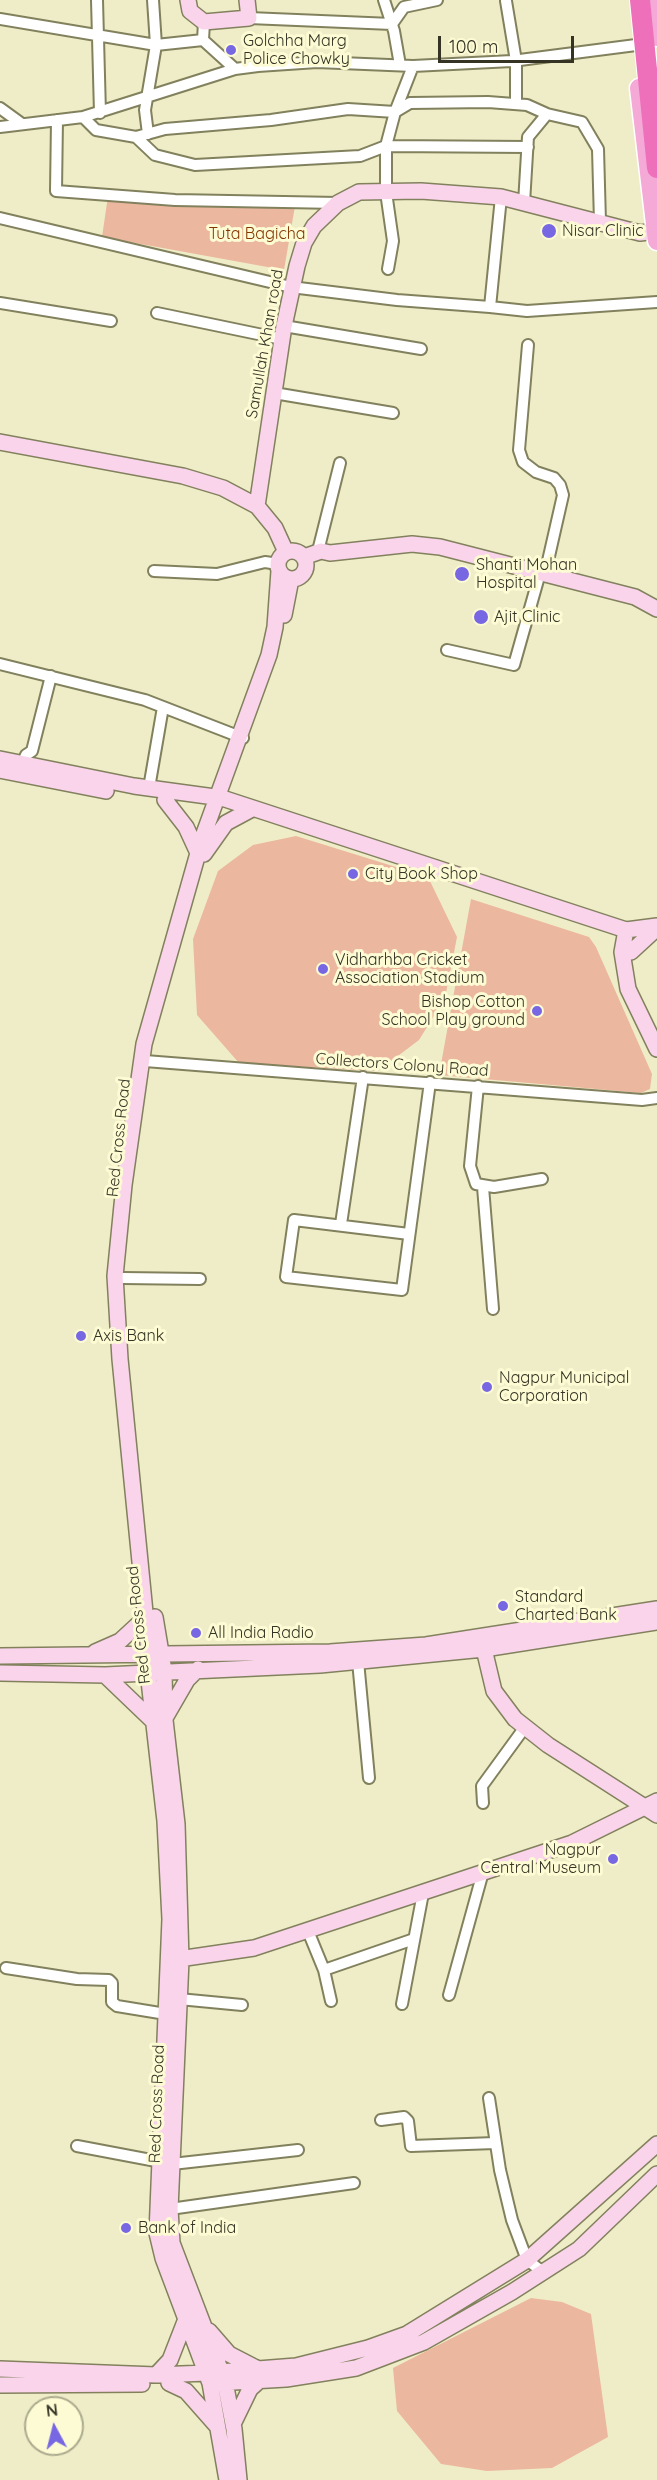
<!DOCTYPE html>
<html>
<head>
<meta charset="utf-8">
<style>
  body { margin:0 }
  #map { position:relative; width:657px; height:2480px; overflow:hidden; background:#efedc7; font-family:Quicksand,sans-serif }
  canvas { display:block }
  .north { position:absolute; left:24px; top:2396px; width:60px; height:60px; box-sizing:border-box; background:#fcfbd4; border:2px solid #acab8e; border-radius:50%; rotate:353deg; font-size:16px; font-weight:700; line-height:24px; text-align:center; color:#343324 }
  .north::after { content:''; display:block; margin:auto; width:21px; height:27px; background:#7867e3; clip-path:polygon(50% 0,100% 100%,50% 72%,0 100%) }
  .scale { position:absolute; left:438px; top:36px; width:136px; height:27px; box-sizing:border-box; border:3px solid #343324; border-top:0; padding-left:8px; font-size:18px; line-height:21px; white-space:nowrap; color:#343324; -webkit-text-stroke:4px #fcfbd4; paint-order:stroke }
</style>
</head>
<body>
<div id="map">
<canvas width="657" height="2480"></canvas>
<div class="north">N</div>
<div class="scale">100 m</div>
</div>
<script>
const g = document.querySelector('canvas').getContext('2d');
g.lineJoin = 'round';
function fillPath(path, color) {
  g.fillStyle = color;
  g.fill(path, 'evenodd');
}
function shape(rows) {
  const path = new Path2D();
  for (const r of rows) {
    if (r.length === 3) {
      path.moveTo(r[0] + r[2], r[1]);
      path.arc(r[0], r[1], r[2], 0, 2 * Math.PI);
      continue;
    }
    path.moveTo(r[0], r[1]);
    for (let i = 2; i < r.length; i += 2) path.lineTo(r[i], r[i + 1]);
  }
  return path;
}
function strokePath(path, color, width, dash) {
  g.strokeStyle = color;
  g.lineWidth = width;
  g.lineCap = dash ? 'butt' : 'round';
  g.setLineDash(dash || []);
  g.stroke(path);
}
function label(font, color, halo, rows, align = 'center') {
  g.font = font + ' Quicksand,sans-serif';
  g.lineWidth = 6;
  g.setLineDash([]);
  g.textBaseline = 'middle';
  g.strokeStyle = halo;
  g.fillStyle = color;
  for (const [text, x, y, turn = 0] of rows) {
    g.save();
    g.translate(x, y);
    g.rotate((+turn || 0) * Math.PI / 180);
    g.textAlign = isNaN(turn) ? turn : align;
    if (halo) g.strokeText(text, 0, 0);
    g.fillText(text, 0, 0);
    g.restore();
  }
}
fillPath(shape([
  [108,196,295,206,284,270,102,237],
  [296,836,428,877,457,937,445,998,419,1040,378,1071,239,1063,197,1015,193,939,218,871,253,845],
  [471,899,589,937,596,947,652,1074,650,1089,641,1093,439,1075],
  [531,2298,562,2302,591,2314,608,2437,552,2468,487,2471,441,2464,397,2411,393,2368]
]), '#ecb79f');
const street = shape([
  [97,0,100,113],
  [384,0,394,31,400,65],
  [506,1,516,61,516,104],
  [249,18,392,24,404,7,437,0],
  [0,19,156,45,203,40,204,22],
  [203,40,235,69],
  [413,66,395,112,410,103,488,102,527,105,547,114,582,122,598,149,600,222],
  [0,108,22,124],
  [83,117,96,130,136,137,155,155,195,165,360,156,386,146,386,192,393,241,388,269],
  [57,120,56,191,175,200,338,203],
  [0,127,83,117,235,69,258,66,317,62,413,66,512,61,636,45],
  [148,134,145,110,156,45,153,0],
  [136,137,165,129,271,120,348,109,395,112,386,146,528,147],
  [501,197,490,307,527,311,657,302],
  [524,203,528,137,547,114],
  [0,218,291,287,397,300,490,307],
  [0,303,111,321],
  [157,313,282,339],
  [284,326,421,349],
  [528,345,519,450,523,462,536,472,554,478,560,485,563,495,545,574],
  [274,393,393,413],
  [318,551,340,463],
  [154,571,217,574,265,562,278,564],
  [447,650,514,665,540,573],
  [0,664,145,700,243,738],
  [22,764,26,755,32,751,51,676],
  [149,788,163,707],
  [145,1061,642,1100,657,1098],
  [478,1086,470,1166,476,1184,494,1187,542,1179],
  [483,1187,493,1309],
  [341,1224,363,1077],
  [409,1234,294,1220,286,1277,402,1290,430,1082],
  [123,1278,200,1279],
  [358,1661,369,1778],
  [483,1803,482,1786,525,1727],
  [308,1931,324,1970,331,2001],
  [6,1968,77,1979,109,1980,112,1983,112,2002,117,2006,172,2015],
  [324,1970,414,1939],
  [449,1995,483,1872],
  [179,1999,242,2005],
  [402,2004,423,1893],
  [489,2098,500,2170,512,2220,527,2260,543,2272],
  [381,2120,404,2117,408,2121,411,2146,495,2143],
  [77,2146,172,2164,298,2150],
  [170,2209,354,2183]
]);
const secondary = shape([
  [188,0,190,11,204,22,249,18,247,0],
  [0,442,183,476,223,488,257,506,275,528,286,552],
  [257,506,284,326,297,266,304,243,314,226,338,203,359,192,421,191,501,197,640,233,656,231],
  [292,565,14],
  [304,557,321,551,330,553,412,544,440,547,635,597,657,609],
  [284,615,291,579],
  [0,759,134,786,222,798,626,930,657,926],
  [0,770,106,791],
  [165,800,186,827,198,853],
  [204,854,226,823,252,809],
  [626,930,622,952,628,989,657,1049],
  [631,952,657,928],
  [155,1617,164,1671,165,1720,177,1824,181,1960,170,2209,172,2243,225,2382,234,2429,239,2480],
  [484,1649,494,1691,515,1719,548,1745,657,1815],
  [95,1652,120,1641,146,1617],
  [0,1656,330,1652,426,1645,657,1609],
  [0,1673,105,1675,320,1665,484,1649,657,1622],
  [105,1675,153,1721],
  [165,1718,187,1680,198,1669],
  [172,1960,254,1948,572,1843,657,1801],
  [209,2331,229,2354,258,2369],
  [0,2369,156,2375,207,2373,296,2366,368,2348,407,2334,527,2260,657,2144],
  [156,2375,170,2360,186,2319],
  [169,2383,186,2391,216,2425],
  [217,2383,286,2379,356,2368,424,2342,512,2292,579,2249,657,2174],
  [0,2385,142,2384],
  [233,2424,250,2389,260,2380],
  [227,2480,210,2383,163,2258,157,2233,170,1919,165,1821,148,1672,149,1653,120,1359,115,1276,124,1185,144,1044,202,839,269,655,275,627,279,571]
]);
const primary = shape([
  [653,0,657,37],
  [639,88,657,241]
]);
const highway = shape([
  [640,0,657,168]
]);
strokePath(street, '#82815e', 14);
strokePath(secondary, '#82815e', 18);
strokePath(primary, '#fff', 21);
strokePath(highway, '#fff', 22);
strokePath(street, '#fff', 10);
strokePath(secondary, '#fad4eb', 15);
strokePath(primary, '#f5a9d6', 18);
strokePath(highway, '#ee70bb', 20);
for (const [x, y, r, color] of [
  [231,50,6,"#7867e3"],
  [549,231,8,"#7867e3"],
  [462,574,8,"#7867e3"],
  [481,617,8,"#7867e3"],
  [353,874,6,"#7867e3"],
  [323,969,6,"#7867e3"],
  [537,1011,6,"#7867e3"],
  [81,1336,6,"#7867e3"],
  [487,1387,6,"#7867e3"],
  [503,1606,6,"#7867e3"],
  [196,1633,6,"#7867e3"],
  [613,1859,6,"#7867e3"],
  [126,2228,6,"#7867e3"]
]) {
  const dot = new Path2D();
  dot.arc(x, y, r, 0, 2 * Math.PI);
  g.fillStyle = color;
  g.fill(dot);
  strokePath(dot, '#fcfbd4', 2);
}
label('16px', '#343324', '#fcfbd4', [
  ["Golchha Marg",243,41],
  ["Police Chowky",243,59],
  ["Nisar Clinic",562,231],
  ["Shanti Mohan",476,565],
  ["Hospital",476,583],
  ["Ajit Clinic",494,617],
  ["City Book Shop",365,874],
  ["Vidharhba Cricket",335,960],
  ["Association Stadium",335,978],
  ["Bishop Cotton",525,1002,"right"],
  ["School Play ground",525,1020,"right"],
  ["Axis Bank",93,1336],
  ["Nagpur Municipal",499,1378],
  ["Corporation",499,1396],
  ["Standard",515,1597],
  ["Charted Bank",515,1615],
  ["All India Radio",208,1633],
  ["Nagpur",601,1850,"right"],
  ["Central Museum",601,1868,"right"],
  ["Bank of India",138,2228]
], 'left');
label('16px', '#843500', '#fcfbd4', [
  ["Tuta Bagicha",257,234]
]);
label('16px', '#343324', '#fcfbd4', [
  ["Samullah Khan road",265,344,-80],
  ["Collectors Colony Road",402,1065,4],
  ["Red Cross Road",119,1138,-84],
  ["Red Cross Road",139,1625,-96],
  ["Red Cross Road",157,2104,-88]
]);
</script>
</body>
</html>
